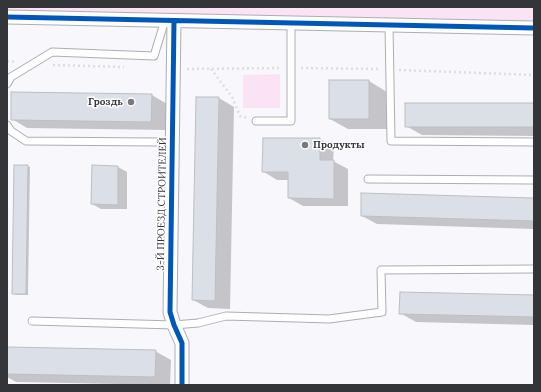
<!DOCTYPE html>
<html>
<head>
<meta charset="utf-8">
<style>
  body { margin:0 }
  #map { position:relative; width:541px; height:392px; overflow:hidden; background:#f7f7fc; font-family:Lora,serif }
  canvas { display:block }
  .frame { position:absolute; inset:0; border:8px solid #343538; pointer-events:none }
</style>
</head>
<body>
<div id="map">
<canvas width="541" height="392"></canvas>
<div class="frame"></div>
</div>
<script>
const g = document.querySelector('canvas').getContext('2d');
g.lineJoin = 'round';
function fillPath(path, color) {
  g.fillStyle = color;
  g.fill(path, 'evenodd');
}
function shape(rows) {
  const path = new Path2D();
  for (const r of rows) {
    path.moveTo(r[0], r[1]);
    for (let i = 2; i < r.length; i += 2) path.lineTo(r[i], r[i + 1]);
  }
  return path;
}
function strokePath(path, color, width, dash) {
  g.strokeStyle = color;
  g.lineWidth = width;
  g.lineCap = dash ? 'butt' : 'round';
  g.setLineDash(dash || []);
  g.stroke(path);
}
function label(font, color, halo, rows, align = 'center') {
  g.font = font + ' Lora,serif';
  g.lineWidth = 3;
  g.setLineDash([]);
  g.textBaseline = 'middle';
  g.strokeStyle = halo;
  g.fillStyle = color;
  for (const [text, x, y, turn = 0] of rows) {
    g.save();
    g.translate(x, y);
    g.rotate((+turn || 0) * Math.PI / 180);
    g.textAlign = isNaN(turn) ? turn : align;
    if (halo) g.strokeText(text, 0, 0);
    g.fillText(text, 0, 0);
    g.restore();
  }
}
fillPath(shape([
  [7,7,534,7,534,23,7,12],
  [280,74,280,108,243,108,243,75]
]), '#fbe3f6');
fillPath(shape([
  [369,81,387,92,387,129,348,129,330,119],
  [152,95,167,104,167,130,27,128,12,119],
  [219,98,234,107,230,309,208,308,193,300],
  [534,104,534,136,422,135,406,126],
  [320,139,334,147,333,161,348,169,348,206,303,206,289,198,289,180,277,180,264,172],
  [27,166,30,167,28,295,16,295,13,293],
  [93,166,118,167,127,172,127,209,101,209,92,204],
  [534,199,534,229,377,224,362,216],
  [534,296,534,325,416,322,400,313],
  [7,348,155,351,171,360,170,385,16,382,7,377]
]), '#0003');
const building = shape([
  [329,80,369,80,369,119,329,119,329,80],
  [11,92,152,94,151,122,11,120,11,92],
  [196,97,219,97,215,301,192,300,196,97],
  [405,103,534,103,534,127,405,127,405,103],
  [263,138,320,138,320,160,334,160,334,199,288,198,288,172,262,172,263,138],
  [14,165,28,165,26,294,12,294,14,165],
  [92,165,118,166,118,205,91,204,92,165],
  [361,193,534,198,534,221,361,216,361,193],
  [400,292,534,295,534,317,399,314,400,292],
  [7,347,156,350,155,377,7,374,7,347]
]);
fillPath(building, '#dbdfe7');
strokePath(building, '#bdbec2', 1);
const lane = shape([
  [389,25,391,141,534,142],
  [7,84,11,77,52,52,154,56,165,20],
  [256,121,291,121,291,23],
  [7,125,11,131,26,141,159,142],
  [368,179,534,180],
  [32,321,174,325,198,323,226,316,329,319,382,312,381,270,534,269]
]);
const street = shape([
  [7,17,534,28],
  [174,21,170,312,174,325,182,343,182,385]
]);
strokePath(lane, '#aeaeb2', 9);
strokePath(street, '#aeaeb2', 15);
strokePath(shape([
  [7,61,16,62],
  [53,65,124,67],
  [301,68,380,69],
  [187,69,282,68],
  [211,69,232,97,240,116,248,118],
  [399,70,534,75]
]), '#dededf', 2.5, [2, 3]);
strokePath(lane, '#fefeff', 7);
strokePath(street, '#fefeff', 13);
strokePath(shape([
  [7,17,534,28],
  [174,21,170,312,174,325,182,343,182,385]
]), '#0057b8', 5);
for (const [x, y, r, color] of [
  [131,102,4,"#78797d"],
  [305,145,4,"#78797d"]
]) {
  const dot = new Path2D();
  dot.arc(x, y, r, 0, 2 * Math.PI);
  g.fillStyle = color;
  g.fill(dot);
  strokePath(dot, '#fff', 1.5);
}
label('bold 10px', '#343538', '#fff', [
  ["Гроздь",123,102],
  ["Продукты",313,145,"left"]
], 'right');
label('10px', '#343538', '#fff', [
  ["3-Й ПРОЕЗД СТРОИТЕЛЕЙ",162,204,-89]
]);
</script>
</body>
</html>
